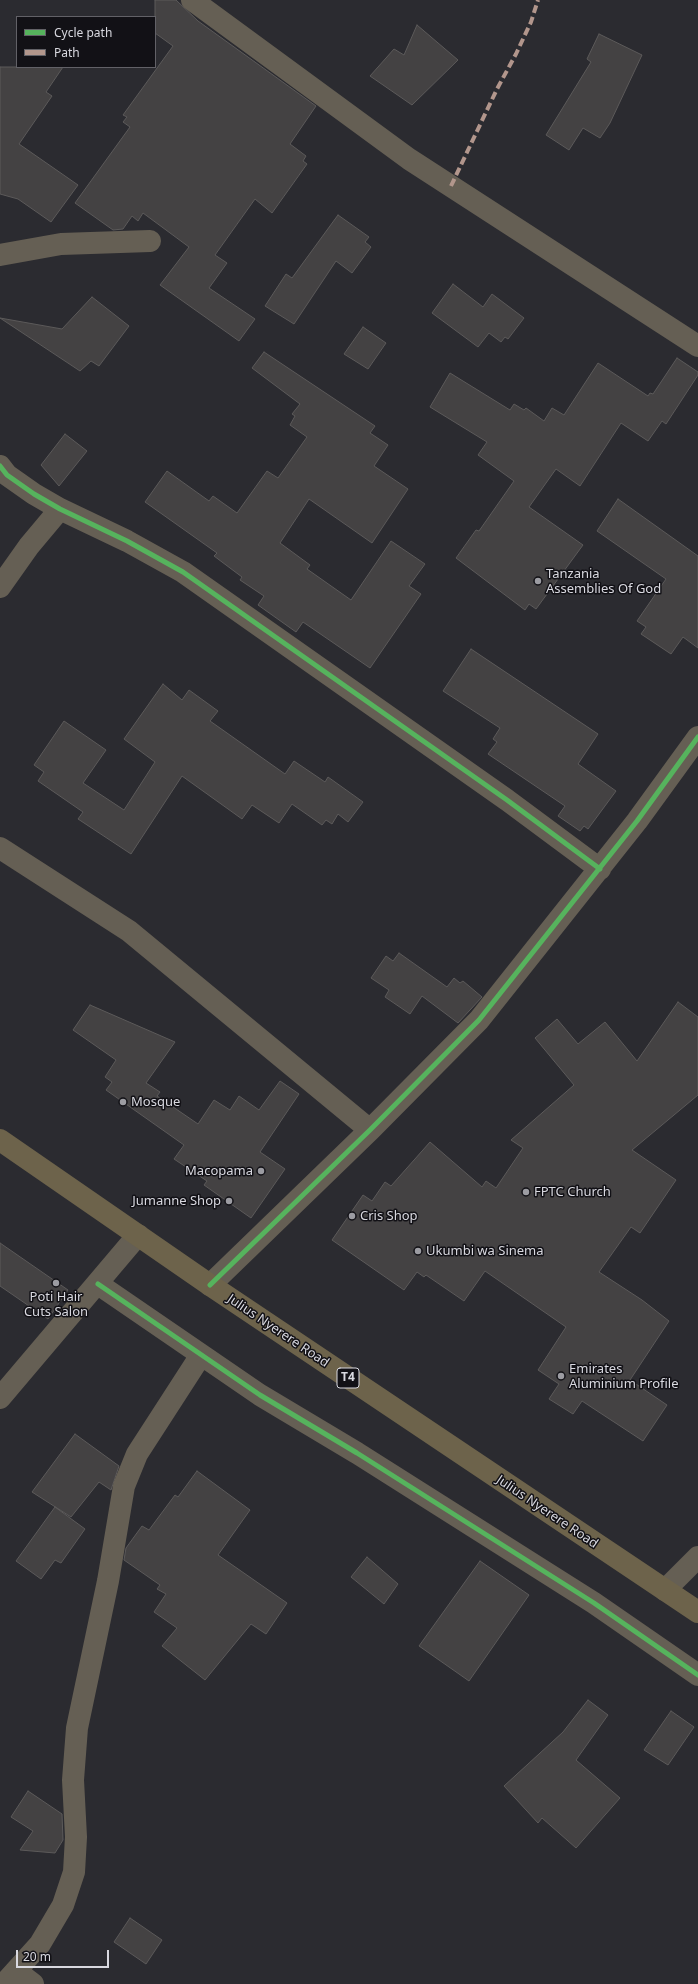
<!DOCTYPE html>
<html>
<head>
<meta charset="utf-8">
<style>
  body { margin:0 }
  #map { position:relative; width:698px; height:1984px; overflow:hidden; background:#2b2b30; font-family:"Noto Sans",sans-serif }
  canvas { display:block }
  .legend { position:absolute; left:16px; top:16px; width:140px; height:52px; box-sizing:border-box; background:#121116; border:1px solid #626167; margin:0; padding:5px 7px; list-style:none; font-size:12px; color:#d9d9e0 }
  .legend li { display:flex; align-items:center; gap:8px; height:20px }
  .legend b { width:20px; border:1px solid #626167 }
  .scale { position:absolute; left:16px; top:1950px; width:93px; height:18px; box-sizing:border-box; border:2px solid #d9d9e0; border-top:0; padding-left:5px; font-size:12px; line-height:14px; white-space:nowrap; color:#d9d9e0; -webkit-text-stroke:3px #121116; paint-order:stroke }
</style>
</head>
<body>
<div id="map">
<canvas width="698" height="1984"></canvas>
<ul class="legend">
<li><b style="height:5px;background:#56b35d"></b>Cycle path</li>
<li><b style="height:5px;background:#b2968c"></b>Path</li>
</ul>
<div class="scale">20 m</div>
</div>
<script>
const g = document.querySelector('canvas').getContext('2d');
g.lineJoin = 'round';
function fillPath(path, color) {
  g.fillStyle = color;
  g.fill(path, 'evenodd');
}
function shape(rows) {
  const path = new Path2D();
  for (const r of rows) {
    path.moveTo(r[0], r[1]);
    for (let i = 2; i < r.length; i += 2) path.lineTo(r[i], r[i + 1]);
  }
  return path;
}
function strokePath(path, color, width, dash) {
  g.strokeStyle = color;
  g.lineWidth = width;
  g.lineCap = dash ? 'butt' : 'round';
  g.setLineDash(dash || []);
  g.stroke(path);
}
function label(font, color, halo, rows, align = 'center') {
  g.font = font + ' "Noto Sans",sans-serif';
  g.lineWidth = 3;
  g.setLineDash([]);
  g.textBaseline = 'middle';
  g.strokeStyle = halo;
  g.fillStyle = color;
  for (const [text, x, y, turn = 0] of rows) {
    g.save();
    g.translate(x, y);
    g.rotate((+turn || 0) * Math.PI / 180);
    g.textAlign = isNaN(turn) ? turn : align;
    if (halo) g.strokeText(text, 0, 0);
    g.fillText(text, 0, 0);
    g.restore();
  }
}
const building = shape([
  [155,0,176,0,198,21,316,106,290,144,306,156,303,161,307,164,272,213,255,199,215,255,227,263,209,288,255,319,239,341,160,285,189,247,143,213,138,221,132,216,123,229,113,230,75,203,130,127,123,122,127,117,123,115,173,46,155,33,155,0],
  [417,25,458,60,412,105,370,76,394,49,404,55,417,25],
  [599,34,642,55,610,123,600,138,583,128,569,150,546,135,591,62,587,59,599,34],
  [0,67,63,67,46,92,52,96,19,144,78,185,51,222,18,199,0,194,0,67],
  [338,215,369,237,365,242,371,247,352,273,336,261,294,324,265,306,286,274,292,278,338,215],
  [453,284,483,307,492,294,524,318,508,339,505,337,501,342,489,333,478,347,432,313,453,284],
  [92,297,129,326,99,366,91,361,80,371,0,318,62,329,92,297],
  [363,327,386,343,368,369,344,354,363,327],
  [264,352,375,426,370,433,388,445,374,466,408,489,372,543,309,499,280,543,310,565,307,569,351,600,391,541,425,564,409,586,421,594,370,668,303,622,296,632,258,605,264,596,240,580,242,577,214,556,217,553,145,502,167,471,209,501,213,496,237,513,267,471,278,478,307,437,290,425,295,416,292,414,300,404,252,368,264,352],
  [677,358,698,372,698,375,666,424,662,421,648,441,621,423,580,486,556,469,529,507,583,545,536,609,529,604,525,610,456,558,476,530,479,531,514,481,478,455,487,442,430,407,450,373,510,410,514,404,524,410,526,408,544,421,552,408,564,415,598,363,648,396,650,393,653,394,677,358],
  [65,434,87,451,59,486,41,465,65,434],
  [618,499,698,556,698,648,683,637,671,654,641,634,646,627,637,621,666,579,597,531,618,499],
  [471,649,598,734,578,764,616,791,588,829,584,826,580,831,558,816,565,806,488,754,497,742,493,739,500,728,443,691,471,649],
  [163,684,182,700,189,690,218,711,210,721,285,774,294,761,325,782,328,777,363,802,348,822,338,814,332,824,326,820,322,825,292,804,279,823,252,805,242,819,182,776,131,854,78,819,83,812,38,781,44,772,34,765,64,721,106,750,83,783,124,810,155,762,124,739,163,684],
  [399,953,447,987,454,978,460,983,463,981,482,997,458,1023,422,996,410,1014,385,997,389,990,371,978,386,956,393,961,399,953],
  [678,1002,698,1017,698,1095,632,1150,676,1180,640,1233,631,1227,599,1272,642,1300,669,1321,630,1380,667,1405,643,1441,582,1401,573,1414,549,1399,559,1384,538,1370,566,1327,485,1271,464,1301,426,1275,424,1277,417,1272,404,1290,332,1240,363,1195,372,1201,385,1182,391,1186,430,1142,482,1187,486,1181,496,1188,523,1148,511,1140,574,1085,535,1038,557,1019,578,1044,605,1022,637,1061,678,1002],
  [90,1005,175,1042,146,1083,160,1092,157,1096,198,1124,214,1100,230,1110,239,1096,259,1110,280,1081,299,1094,260,1152,285,1169,251,1218,204,1185,207,1181,174,1159,184,1145,106,1090,112,1082,105,1077,116,1060,73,1030,90,1005],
  [0,1243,68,1290,48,1319,0,1286,0,1243],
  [75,1434,119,1466,111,1490,99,1482,71,1517,32,1492,75,1434],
  [197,1471,250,1510,218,1555,287,1603,266,1634,251,1624,205,1680,162,1646,177,1628,154,1612,166,1594,157,1589,160,1585,124,1560,126,1548,142,1526,149,1530,175,1495,178,1497,197,1471],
  [55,1507,85,1529,61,1563,55,1560,41,1579,16,1561,55,1507],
  [367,1557,398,1584,384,1604,351,1577,367,1557],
  [480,1561,529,1595,469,1681,419,1646,480,1561],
  [588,1700,608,1715,576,1760,620,1798,576,1848,542,1818,538,1823,504,1786,563,1732,588,1700],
  [671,1711,694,1727,668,1765,644,1750,671,1711],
  [28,1791,62,1814,63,1840,55,1853,20,1850,33,1831,11,1817,28,1791],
  [130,1918,162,1940,146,1964,114,1942,130,1918]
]);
fillPath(building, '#444243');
strokePath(building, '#5c5a5a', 1);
strokePath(shape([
  [192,0,409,159,698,346],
  [0,255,61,244,150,241],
  [0,466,7,475,34,494,60,509,127,541,183,572,507,800,600,869],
  [0,587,29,546,60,509],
  [0,848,129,931,370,1130],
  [98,1284,260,1395,357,1453,594,1603,698,1675],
  [210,1285,370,1130,479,1020,637,821,698,737],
  [0,1398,138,1235],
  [665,1590,698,1557],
  [16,1971,33,1984],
  [4,1984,40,1944,63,1905,74,1872,76,1837,73,1780,77,1728,108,1581,124,1486,137,1454,201,1355]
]), '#655f54', 22);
strokePath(shape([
  [0,1140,210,1285,698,1612]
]), '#6d634b', 22);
strokePath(shape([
  [451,186,497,89,516,54,531,22,538,0]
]), '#b2968c', 4, [8, 4]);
strokePath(shape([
  [0,466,7,475,34,494,60,509,127,541,183,572,507,800,600,869],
  [98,1284,260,1395,357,1453,594,1603,698,1675],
  [210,1285,370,1130,479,1020,637,821,698,737]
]), '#56b35d', 5);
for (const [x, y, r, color] of [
  [538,581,4,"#9c9ca2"],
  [123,1102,4,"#9c9ca2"],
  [261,1171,4,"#9c9ca2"],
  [526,1192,4,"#9c9ca2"],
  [229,1201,4,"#9c9ca2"],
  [352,1216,4,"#9c9ca2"],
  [418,1251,4,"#9c9ca2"],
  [56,1283,4,"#9c9ca2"],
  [561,1376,4,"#9c9ca2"]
]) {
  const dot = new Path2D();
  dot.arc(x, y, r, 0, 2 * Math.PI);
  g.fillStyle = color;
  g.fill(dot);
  strokePath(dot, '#121116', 1.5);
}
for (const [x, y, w] of [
  [348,1378,22]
]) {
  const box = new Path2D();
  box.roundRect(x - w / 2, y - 10, w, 20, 3);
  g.fillStyle = '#121116';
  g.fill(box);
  strokePath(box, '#d9d9e0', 1);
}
label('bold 12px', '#d9d9e0', null, [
  ["T4",348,1378]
]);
label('13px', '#d9d9e0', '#121116', [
  ["Tanzania",546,574],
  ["Assemblies Of God",546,589],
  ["Mosque",131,1102],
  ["Macopama",253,1171,"right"],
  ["FPTC Church",534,1192],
  ["Jumanne Shop",221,1201,"right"],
  ["Cris Shop",360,1216],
  ["Ukumbi wa Sinema",426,1251],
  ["Poti Hair",56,1297,"center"],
  ["Cuts Salon",56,1312,"center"],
  ["Emirates",569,1369],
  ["Aluminium Profile",569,1384]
], 'left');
label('13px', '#d9d9e0', '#121116', [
  ["Julius Nyerere Road",278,1331,34],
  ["Julius Nyerere Road",547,1512,34]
]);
</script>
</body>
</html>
